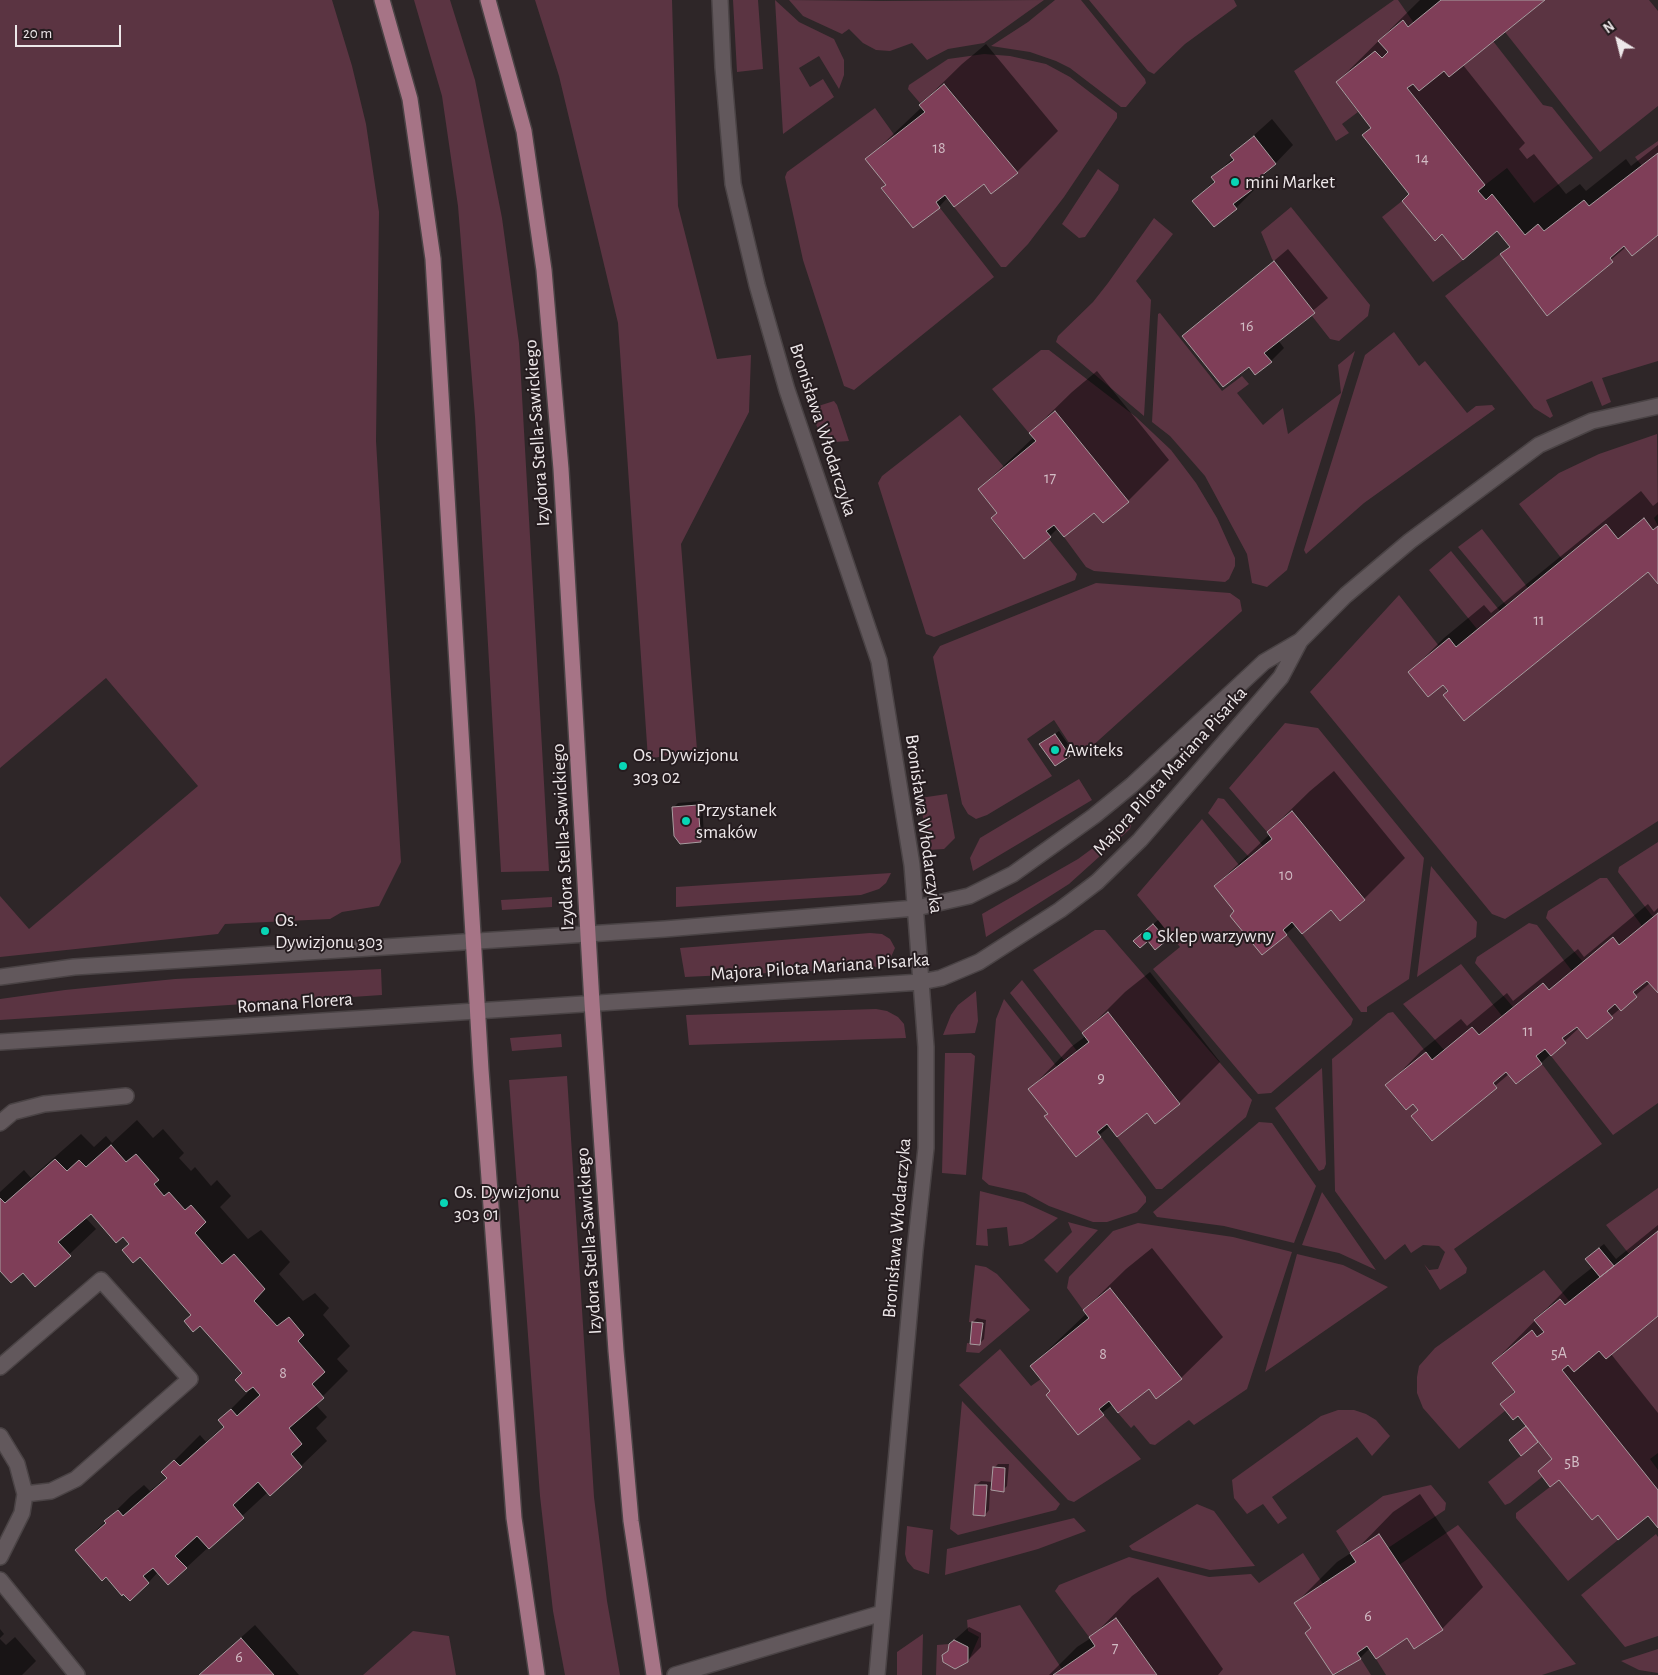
<!DOCTYPE html>
<html>
<head>
<meta charset="utf-8">
<style>
  body { margin:0 }
  #map { position:relative; width:1658px; height:1675px; overflow:hidden; background:#2e2628; font-family:"Alegreya Sans",sans-serif }
  canvas { display:block }
  .north { position:absolute; left:1593px; top:15px; width:50px; height:50px; -webkit-text-stroke:4px #251c1f; paint-order:stroke; rotate:324deg; font-size:14px; font-weight:700; line-height:20px; text-align:center; color:#ede7e9 }
  .north::after { content:''; display:block; margin:auto; width:18px; height:22px; background:#ede7e9; clip-path:polygon(50% 0,100% 100%,50% 72%,0 100%) }
  .scale { position:absolute; left:15px; top:25px; width:106px; height:22px; box-sizing:border-box; border:2px solid #ede7e9; border-top:0; padding-left:6px; font-size:15px; line-height:18px; white-space:nowrap; color:#ede7e9; -webkit-text-stroke:4px #251c1f; paint-order:stroke }
</style>
</head>
<body>
<div id="map">
<canvas width="1658" height="1675"></canvas>
<div class="north">N</div>
<div class="scale">20 m</div>
</div>
<script>
const g = document.querySelector('canvas').getContext('2d');
g.lineJoin = 'round';
function fillPath(path, color) {
  g.fillStyle = color;
  g.fill(path, 'evenodd');
}
function shape(rows) {
  const path = new Path2D();
  for (const r of rows) {
    path.moveTo(r[0], r[1]);
    for (let i = 2; i < r.length; i += 2) path.lineTo(r[i], r[i + 1]);
  }
  return path;
}
function strokePath(path, color, width, dash) {
  g.strokeStyle = color;
  g.lineWidth = width;
  g.lineCap = dash ? 'butt' : 'round';
  g.setLineDash(dash || []);
  g.stroke(path);
}
function label(font, color, halo, rows, align = 'center') {
  g.font = font + ' "Alegreya Sans",sans-serif';
  g.lineWidth = 4;
  g.setLineDash([]);
  g.textBaseline = 'middle';
  g.strokeStyle = halo;
  g.fillStyle = color;
  for (const [text, x, y, turn = 0] of rows) {
    g.save();
    g.translate(x, y);
    g.rotate((+turn || 0) * Math.PI / 180);
    g.textAlign = isNaN(turn) ? turn : align;
    if (halo) g.strokeText(text, 0, 0);
    g.fillText(text, 0, 0);
    g.restore();
  }
}
fillPath(shape([
  [0,0,332,0,352,66,366,124,379,212,376,441,401,862,379,906,342,912,330,919,225,924,218,934,0,957,0,896,29,929,198,786,106,678,0,768],
  [414,0,450,0,475,80,502,218,519,343,549,871,501,872,475,417,458,206,442,96],
  [535,0,672,0,678,206,717,359,751,355,749,412,681,544,697,750,648,759,618,323,559,76],
  [733,0,758,0,763,69,737,72],
  [775,0,799,22,834,39,844,60,844,75,839,89,819,56,799,68,810,87,823,79,834,97,783,134],
  [789,0,882,1,1044,0,984,43,948,49,927,60,912,43,890,51,876,50,863,43,849,29,842,34,803,16],
  [1055,0,1081,0,1145,79,1146,83,1126,107,1121,107,1070,68,1056,61,1030,52,991,46,1028,22],
  [1089,0,1234,0,1237,6,1185,44,1154,74,1148,71],
  [1394,0,1398,0,1414,23,1408,27,1402,20,1378,41,1388,52,1382,58,1375,51,1336,82,1358,112,1342,124,1349,133,1336,141,1294,71],
  [1545,0,1649,0,1658,11,1658,106,1600,152,1505,32],
  [1493,41,1543,105,1552,107,1593,158,1534,203,1507,168,1485,185,1407,88,1413,84,1419,91,1444,71,1449,77],
  [984,54,1010,56,1046,64,1070,77,1117,113,1117,118,1064,197,1028,244,1006,267,1001,267,954,207,984,184,991,194,1018,173,945,84,920,103,908,89,909,85,948,59],
  [875,108,895,136,886,185,881,189,913,228,940,208,994,277,854,390,844,386,803,260,785,177,787,172],
  [1658,141,1658,153,1642,166,1635,157],
  [1098,169,1119,185,1118,190,1085,237,1079,238,1062,224],
  [1402,201,1435,240,1442,234,1463,260,1433,282,1382,217],
  [1291,207,1370,305,1368,316,1339,341,1330,339,1312,316,1315,313,1272,259,1261,232],
  [1154,218,1173,234,1136,281,1151,300,1144,416,1056,342,1058,336,1093,302,1108,283],
  [1658,235,1658,361,1602,378,1611,402,1602,406,1592,381,1546,400,1553,416,1550,418,1534,408,1445,296,1500,254,1547,316,1613,262,1610,258,1624,246,1632,256],
  [1160,313,1222,391,1242,376,1249,384,1237,393,1263,425,1283,408,1288,434,1341,393,1338,365,1355,351,1287,570,1267,587,1252,583,1247,554,1205,476,1170,436,1152,422,1158,314],
  [1394,332,1419,366,1425,361,1467,413,1476,406,1492,405,1495,409,1364,503,1306,554,1304,550,1365,355],
  [1041,350,1049,350,1136,417,1171,450,1196,483,1217,518,1235,558,1235,566,1229,579,1225,582,1094,571,1086,567,1064,537,1094,513,1103,523,1128,502,1055,411,1029,433,992,389],
  [834,401,837,405,849,441,834,442,824,437,819,431,809,409],
  [960,415,1004,467,978,489,997,513,991,519,1024,559,1049,539,1077,574,1075,580,934,637,926,634,878,483,882,476],
  [1657,434,1658,514,1654,518,1658,526,1653,530,1644,519,1618,539,1606,525,1562,559,1519,504,1559,473,1599,454],
  [1482,529,1528,588,1506,605,1458,547],
  [1451,551,1500,611,1477,629,1429,570],
  [1648,572,1658,584,1658,821,1505,919,1492,914,1310,692,1399,595,1439,646,1408,672,1443,685,1464,721],
  [1096,583,1230,593,1240,600,1242,611,1079,758,1054,720,1027,739,1052,776,987,815,976,819,968,814,962,804,933,657,940,646],
  [1285,723,1318,728,1424,858,1409,979,1367,1007,1367,1012,1361,1012,1302,934,1331,910,1340,921,1365,900,1292,811,1267,832,1229,788],
  [1079,779,1092,800,973,871,970,858,980,838],
  [947,794,955,838,944,849,928,850,920,798],
  [1218,798,1224,799,1263,846,1249,857,1208,813],
  [1202,819,1239,865,1214,886,1234,911,1230,916,1262,955,1287,935,1353,1019,1351,1025,1271,1093,1258,1094,1153,969,1180,947,1137,895],
  [1127,823,1131,825,1130,829,1069,884,986,937,982,914,1078,859],
  [1658,842,1658,913,1653,917,1618,872,1619,867],
  [1431,866,1477,922,1476,937,1417,977],
  [891,873,886,883,879,889,861,895,676,907,676,887],
  [1600,878,1607,878,1642,926,1619,945,1613,938,1583,962,1546,918,1548,911],
  [552,897,552,907,502,910,501,900],
  [1529,923,1537,925,1572,971,1549,990,1542,983,1513,1007,1475,963,1477,957],
  [1095,930,1105,930,1252,1100,1246,1117,1162,1189,1156,1189,1117,1137,1147,1113,1155,1123,1180,1103,1109,1013,1082,1033,1033,970],
  [870,933,882,934,890,939,895,948,891,957,883,965,873,968,685,977,680,948],
  [1461,964,1502,1016,1479,1035,1472,1027,1444,1050,1403,1004],
  [381,969,382,995,0,1020,0,999,65,990,175,979],
  [1022,980,1077,1051,1064,1060,1010,993],
  [1647,981,1658,993,1658,1103,1613,1135,1551,1056,1566,1043,1562,1038,1577,1027,1587,1039,1613,1018,1607,1011,1615,1004,1621,1010,1637,997,1633,992],
  [976,991,978,1021,975,1033,943,1035,951,1015,958,1005],
  [1004,999,1057,1067,1029,1089,1048,1114,1045,1117,1076,1157,1101,1137,1146,1197,1146,1202,1137,1212,1107,1222,1093,1222,1049,1206,1025,1193,989,1185,982,1179,996,1019],
  [876,1009,887,1011,898,1017,904,1024,906,1038,689,1045,686,1015],
  [1393,1012,1426,1052,1386,1086,1405,1110,1413,1104,1418,1110,1411,1116,1431,1141,1497,1088,1493,1083,1506,1072,1517,1084,1542,1064,1602,1144,1454,1249,1467,1268,1466,1273,1440,1290,1424,1264,1429,1270,1438,1269,1445,1252,1439,1246,1423,1245,1411,1253,1405,1244,1385,1260,1335,1191,1332,1059,1388,1013],
  [561,1034,562,1047,512,1051,510,1038],
  [945,1053,971,1053,975,1056,966,1175,942,1173],
  [1322,1068,1326,1164,1324,1169,1319,1171,1275,1108],
  [567,1076,594,1497,607,1601,620,1675,565,1675,553,1611,540,1496,509,1080],
  [1259,1122,1272,1123,1316,1186,1294,1243,1224,1226,1157,1217,1153,1212],
  [1658,1188,1658,1231,1629,1254,1606,1225],
  [980,1191,1023,1202,1058,1218,1033,1238,1022,1244,1009,1246,1007,1227,987,1229,988,1246,976,1245],
  [1322,1192,1376,1270,1339,1253,1302,1245],
  [1068,1222,1098,1230,1057,1273,1044,1260,1072,1232],
  [1138,1223,1233,1237,1292,1252,1247,1389,1194,1425,1189,1420,1155,1445,1150,1444,1134,1425,1131,1428,1118,1413,1149,1389,1156,1399,1182,1378,1110,1288,1083,1310,1067,1288,1069,1277,1113,1231],
  [1297,1254,1343,1265,1388,1287,1265,1372],
  [975,1265,986,1267,997,1274,1030,1310,979,1353,966,1352,967,1343,980,1345,983,1324,969,1322],
  [1544,1270,1570,1302,1565,1305,1559,1299,1534,1319,1544,1332,1537,1337,1532,1331,1492,1362,1515,1392,1501,1404,1506,1410,1459,1449,1423,1408,1417,1393,1417,1377,1419,1366,1435,1348],
  [1658,1316,1658,1453,1650,1459,1658,1470,1658,1490,1562,1370,1568,1365,1574,1371,1599,1351,1606,1359],
  [1000,1349,1031,1386,1041,1379,1050,1391,1046,1395,1078,1434,1104,1415,1141,1459,1074,1502,1068,1500,959,1385],
  [962,1401,1060,1504,1056,1510,958,1535,950,1529],
  [1338,1410,1354,1410,1366,1414,1376,1420,1390,1436,1372,1456,1357,1437,1272,1497,1287,1518,1278,1524,1263,1504,1247,1514,1234,1498,1232,1480,1321,1416],
  [1538,1442,1552,1459,1538,1471,1542,1477,1510,1503,1505,1505,1488,1482],
  [1559,1480,1592,1520,1598,1515,1618,1540,1568,1581,1516,1518,1516,1513],
  [1431,1485,1446,1503,1445,1510,1388,1548,1378,1535,1350,1553,1336,1531,1383,1496],
  [1197,1504,1214,1511,1255,1566,1210,1570,1132,1550,1129,1546],
  [1074,1518,1086,1531,1038,1549,945,1575,947,1549],
  [1458,1525,1576,1664,1542,1675,1386,1675,1376,1659,1407,1638,1414,1649,1442,1630,1399,1565],
  [907,1526,933,1530,929,1574,914,1569,907,1561,905,1554],
  [1656,1534,1658,1537,1658,1636,1625,1647,1581,1595],
  [1303,1553,1323,1584,1294,1603,1311,1628,1305,1633,1333,1675,1157,1675,1116,1618,1089,1637,1055,1591,1059,1585,1129,1557,1209,1577,1251,1574,1259,1583],
  [1020,1605,1062,1669,1053,1675,936,1675,937,1645,949,1644,948,1651,942,1655,943,1662,955,1669,968,1662,979,1637,968,1631,967,1620],
  [413,1631,449,1636,456,1675,363,1675],
  [923,1634,922,1675,897,1675,897,1652],
  [1658,1649,1658,1673,1639,1670,1621,1661],
  [1361,1659,1371,1675,1335,1675]
]), '#5b3442');
fillPath(shape([
  [1420,0,1543,0,1463,65,1525,143,1519,149,1527,159,1534,154,1566,194,1580,184,1586,191,1626,159,1631,166,1658,145,1658,233,1626,247,1547,314,1502,255,1511,246,1497,230,1411,194,1364,135,1372,127,1337,82],
  [986,44,1058,131,1017,172,948,197,939,207,887,184,867,159,922,107,920,105,962,64],
  [1272,119,1293,145,1252,188,1254,190,1236,208,1194,201,1215,180,1213,177,1234,157,1232,155],
  [1288,249,1328,298,1278,340,1284,348,1271,361,1184,337],
  [1097,371,1169,460,1128,501,1094,511,1058,528,1050,536,998,513,979,489,1034,437,1030,433,1072,392],
  [1641,491,1653,506,1658,502,1658,582,1648,571,1450,691,1443,683,1410,672,1444,638,1484,605,1491,613],
  [1059,731,1073,751,1069,755,1045,741],
  [1334,771,1405,858,1364,899,1331,908,1296,925,1286,934,1236,911,1215,886,1270,834,1268,832,1310,791],
  [702,801,704,837,700,841,674,807,678,803],
  [1648,904,1654,912,1658,908,1658,991,1650,983,1587,1037,1579,1028,1541,1063,1509,1074,1432,1140,1419,1109,1413,1102,1387,1086,1421,1051,1461,1019,1467,1026,1507,993,1513,1001,1578,949,1584,957],
  [1158,920,1170,935,1155,948,1148,940,1139,937],
  [1150,972,1220,1062,1179,1103,1155,1122,1147,1112,1110,1126,1076,1155,1049,1113,1030,1089,1071,1047,1086,1036,1084,1033,1125,992],
  [137,1120,153,1138,163,1129,184,1153,179,1158,191,1171,195,1167,211,1186,217,1180,231,1196,220,1207,248,1239,261,1230,290,1262,279,1274,303,1301,315,1293,329,1308,323,1315,350,1346,337,1359,348,1371,315,1404,327,1417,316,1428,327,1441,301,1466,268,1492,186,1568,158,1572,148,1583,106,1576,76,1550,131,1496,144,1485,150,1491,167,1477,163,1472,200,1435,206,1442,224,1426,220,1420,248,1392,237,1380,243,1373,123,1235,91,1212,85,1217,96,1229,36,1286,23,1271,0,1269,0,1192,24,1170,31,1178,81,1134,94,1147,106,1136,112,1143],
  [1658,1225,1658,1315,1611,1354,1658,1413,1658,1526,1648,1514,1598,1513,1559,1478,1539,1471,1553,1458,1538,1440,1521,1454,1527,1426,1518,1414,1502,1404,1515,1390,1493,1363,1570,1285,1593,1267,1586,1259,1590,1255,1604,1244,1616,1259],
  [1152,1248,1223,1337,1181,1378,1156,1397,1149,1388,1113,1404,1078,1433,1052,1391,1031,1366,1087,1313,1084,1310,1126,1269],
  [977,1318,986,1320,984,1339,980,1343,973,1322],
  [998,1464,1009,1464,1007,1486,1003,1490,990,1489,989,1510,985,1515,976,1485,981,1481,993,1482,994,1468],
  [1420,1494,1483,1587,1442,1629,1370,1648,1360,1658,1312,1628,1296,1603,1337,1562,1357,1549,1393,1512],
  [1158,1577,1223,1669,1218,1675,1049,1675,1077,1647,1091,1638,1132,1596],
  [255,1625,299,1675,201,1675,210,1665],
  [969,1627,981,1633,981,1647,967,1661,943,1655,949,1650,950,1644],
  [0,1629,4,1634,0,1638],
  [15,1637,36,1661,22,1675,0,1675,0,1639,6,1645]
]), '#0007');
const building = shape([
  [1441,0,1545,0,1449,77,1444,71,1419,91,1413,84,1407,88,1485,185,1478,191,1486,200,1492,194,1525,235,1538,224,1544,231,1584,200,1589,206,1658,153,1658,235,1632,256,1624,246,1610,258,1613,262,1547,316,1500,254,1510,247,1497,231,1463,260,1442,234,1435,241,1402,201,1409,194,1362,135,1371,128,1336,82,1375,51,1382,58,1388,52,1378,41,1403,20,1408,27,1441,0],
  [944,84,1018,173,991,194,984,184,954,207,945,195,936,202,940,208,913,228,881,188,886,185,865,159,925,112,919,105,944,84],
  [1254,136,1276,164,1255,181,1257,186,1233,204,1237,209,1214,227,1192,201,1215,182,1211,177,1234,160,1230,155,1254,136],
  [1274,261,1315,313,1264,353,1272,362,1255,375,1249,367,1223,387,1182,336,1274,261],
  [1055,411,1129,502,1103,523,1094,513,1064,537,1054,525,1046,531,1051,537,1024,559,991,518,997,513,978,489,1036,441,1029,433,1055,411],
  [1644,518,1653,530,1658,526,1658,584,1648,572,1464,721,1443,695,1448,691,1443,685,1428,697,1408,672,1449,638,1456,647,1606,524,1618,539,1644,518],
  [1055,734,1070,756,1055,766,1039,744,1055,734],
  [698,805,701,842,680,844,674,836,672,807,698,805],
  [1292,811,1365,900,1340,921,1331,910,1302,934,1292,922,1283,930,1287,935,1262,955,1230,916,1234,911,1214,886,1272,839,1267,832,1292,811],
  [1658,913,1658,993,1647,981,1633,992,1637,997,1621,1011,1615,1004,1607,1011,1613,1018,1587,1039,1577,1027,1562,1038,1566,1043,1551,1056,1545,1049,1536,1056,1542,1064,1516,1084,1506,1072,1493,1083,1497,1088,1432,1141,1411,1116,1418,1110,1413,1104,1406,1110,1385,1085,1426,1052,1432,1060,1472,1027,1479,1035,1543,983,1549,990,1613,937,1619,945,1658,913],
  [1153,924,1167,940,1155,950,1148,941,1140,948,1133,941,1153,924],
  [1108,1012,1180,1104,1155,1124,1147,1113,1117,1137,1107,1124,1097,1132,1101,1137,1076,1157,1044,1116,1048,1114,1028,1089,1089,1042,1082,1033,1108,1012],
  [111,1145,126,1162,136,1154,159,1180,154,1184,164,1196,169,1192,185,1210,191,1205,206,1222,195,1233,222,1264,234,1254,265,1289,254,1301,277,1326,289,1317,304,1335,298,1341,325,1372,312,1384,324,1398,289,1428,302,1444,291,1454,302,1467,270,1496,258,1482,233,1505,244,1518,209,1549,197,1536,175,1556,187,1568,168,1585,153,1568,143,1576,149,1583,130,1601,123,1594,122,1596,106,1577,102,1581,75,1550,106,1523,104,1521,118,1510,123,1516,167,1478,161,1472,174,1460,180,1466,224,1427,218,1420,231,1409,237,1416,260,1395,253,1387,246,1392,235,1380,242,1373,200,1326,193,1332,184,1321,191,1315,140,1257,133,1263,122,1250,129,1244,123,1237,116,1243,91,1214,58,1242,71,1256,35,1287,23,1273,11,1283,0,1271,0,1198,5,1203,55,1159,67,1171,79,1160,86,1167,111,1145],
  [1658,1231,1658,1316,1606,1359,1599,1351,1574,1372,1568,1365,1562,1370,1658,1490,1658,1528,1648,1516,1618,1540,1598,1515,1592,1520,1559,1480,1550,1487,1538,1471,1552,1459,1518,1416,1513,1420,1500,1404,1515,1392,1492,1363,1532,1330,1537,1337,1544,1332,1534,1320,1560,1299,1565,1305,1658,1231],
  [1599,1248,1614,1266,1600,1277,1585,1259,1599,1248],
  [1110,1288,1182,1379,1156,1399,1149,1389,1118,1413,1109,1401,1099,1409,1104,1415,1078,1435,1046,1395,1050,1391,1030,1366,1089,1318,1083,1310,1110,1288],
  [972,1322,983,1323,980,1345,970,1344,972,1322],
  [1526,1426,1538,1442,1521,1456,1509,1440,1526,1426],
  [993,1467,1005,1468,1004,1492,991,1490,993,1467],
  [975,1485,987,1485,985,1516,973,1515,975,1485],
  [1379,1534,1443,1630,1414,1649,1407,1638,1376,1659,1367,1646,1357,1653,1361,1659,1333,1675,1305,1633,1311,1628,1294,1603,1356,1562,1350,1553,1379,1534],
  [1116,1618,1157,1675,1053,1675,1095,1646,1089,1637,1116,1618],
  [241,1638,274,1675,199,1675,241,1638],
  [954,1640,968,1647,968,1662,955,1669,943,1662,942,1655,948,1651,949,1644,954,1640]
]);
fillPath(building, '#7f3e58');
strokePath(building, '#a89da0', 1);
const minor = shape([
  [720,0,723,67,733,184,757,285,787,390,879,661,912,865,926,1047,926,1148,915,1250,877,1675],
  [0,977,74,967,665,929,916,908,969,896,1013,874,1094,816,1132,785,1264,662,1300,641,1346,595,1410,541,1539,445,1592,421,1658,406],
  [0,1042,921,982,941,978,979,962,1060,910,1097,882,1140,840,1281,677,1300,641],
  [0,1123,13,1112,44,1104,126,1096],
  [0,1367,101,1280,190,1379,76,1479,51,1491,25,1494],
  [0,1436,17,1464,25,1494,22,1513,0,1557],
  [0,1580,77,1675],
  [675,1675,882,1613]
]);
const major = shape([
  [382,0,410,99,433,259,481,1070,514,1518,537,1675],
  [488,0,524,131,544,270,561,469,592,1003,616,1351,631,1521,654,1675]
]);
strokePath(minor, '#4a4345', 18);
strokePath(major, '#4a4345', 18);
strokePath(minor, '#62585c', 15);
strokePath(major, '#a67486', 15);
for (const [x, y, r, color] of [
  [1235,182,5,"#08d5b5"],
  [1055,750,5,"#08d5b5"],
  [623,766,5,"#08d5b5"],
  [686,821,5,"#08d5b5"],
  [265,931,5,"#08d5b5"],
  [1147,936,5,"#08d5b5"],
  [444,1203,5,"#08d5b5"]
]) {
  const dot = new Path2D();
  dot.arc(x, y, r, 0, 2 * Math.PI);
  g.fillStyle = color;
  g.fill(dot);
  strokePath(dot, '#251c1f', 2);
}
label('16px', '#d2bdc5', null, [
  ["18",939,148],
  ["14",1422,158],
  ["16",1247,326],
  ["17",1050,478],
  ["11",1539,620],
  ["10",1286,875],
  ["11",1528,1031],
  ["9",1101,1078],
  ["5A",1559,1353],
  ["8",1103,1354],
  ["8",283,1373],
  ["5B",1572,1462],
  ["6",1368,1616],
  ["7",1115,1648],
  ["6",239,1657]
]);
label('19px', '#ede7e9', '#251c1f', [
  ["mini Market",1245,182],
  ["Awiteks",1065,750],
  ["Os. Dywizjonu",633,755],
  ["303 02",633,777],
  ["Przystanek",696,810],
  ["smaków",696,832],
  ["Os.",275,920],
  ["Dywizjonu 303",275,942],
  ["Sklep warzywny",1157,936],
  ["Os. Dywizjonu",454,1192],
  ["303 01",454,1214]
], 'left');
label('19px', '#ede7e9', '#251c1f', [
  ["Bronisława Włodarczyka",823,430,72],
  ["Izydora Stella-Sawickiego",537,433,-94],
  ["Majora Pilota Mariana Pisarka",1170,771,-48],
  ["Bronisława Włodarczyka",924,824,82],
  ["Izydora Stella-Sawickiego",563,837,-93],
  ["Majora Pilota Mariana Pisarka",820,967,-4],
  ["Romana Florera",295,1003,-4],
  ["Bronisława Włodarczyka",897,1228,-85],
  ["Izydora Stella-Sawickiego",589,1241,-94]
]);
</script>
</body>
</html>
